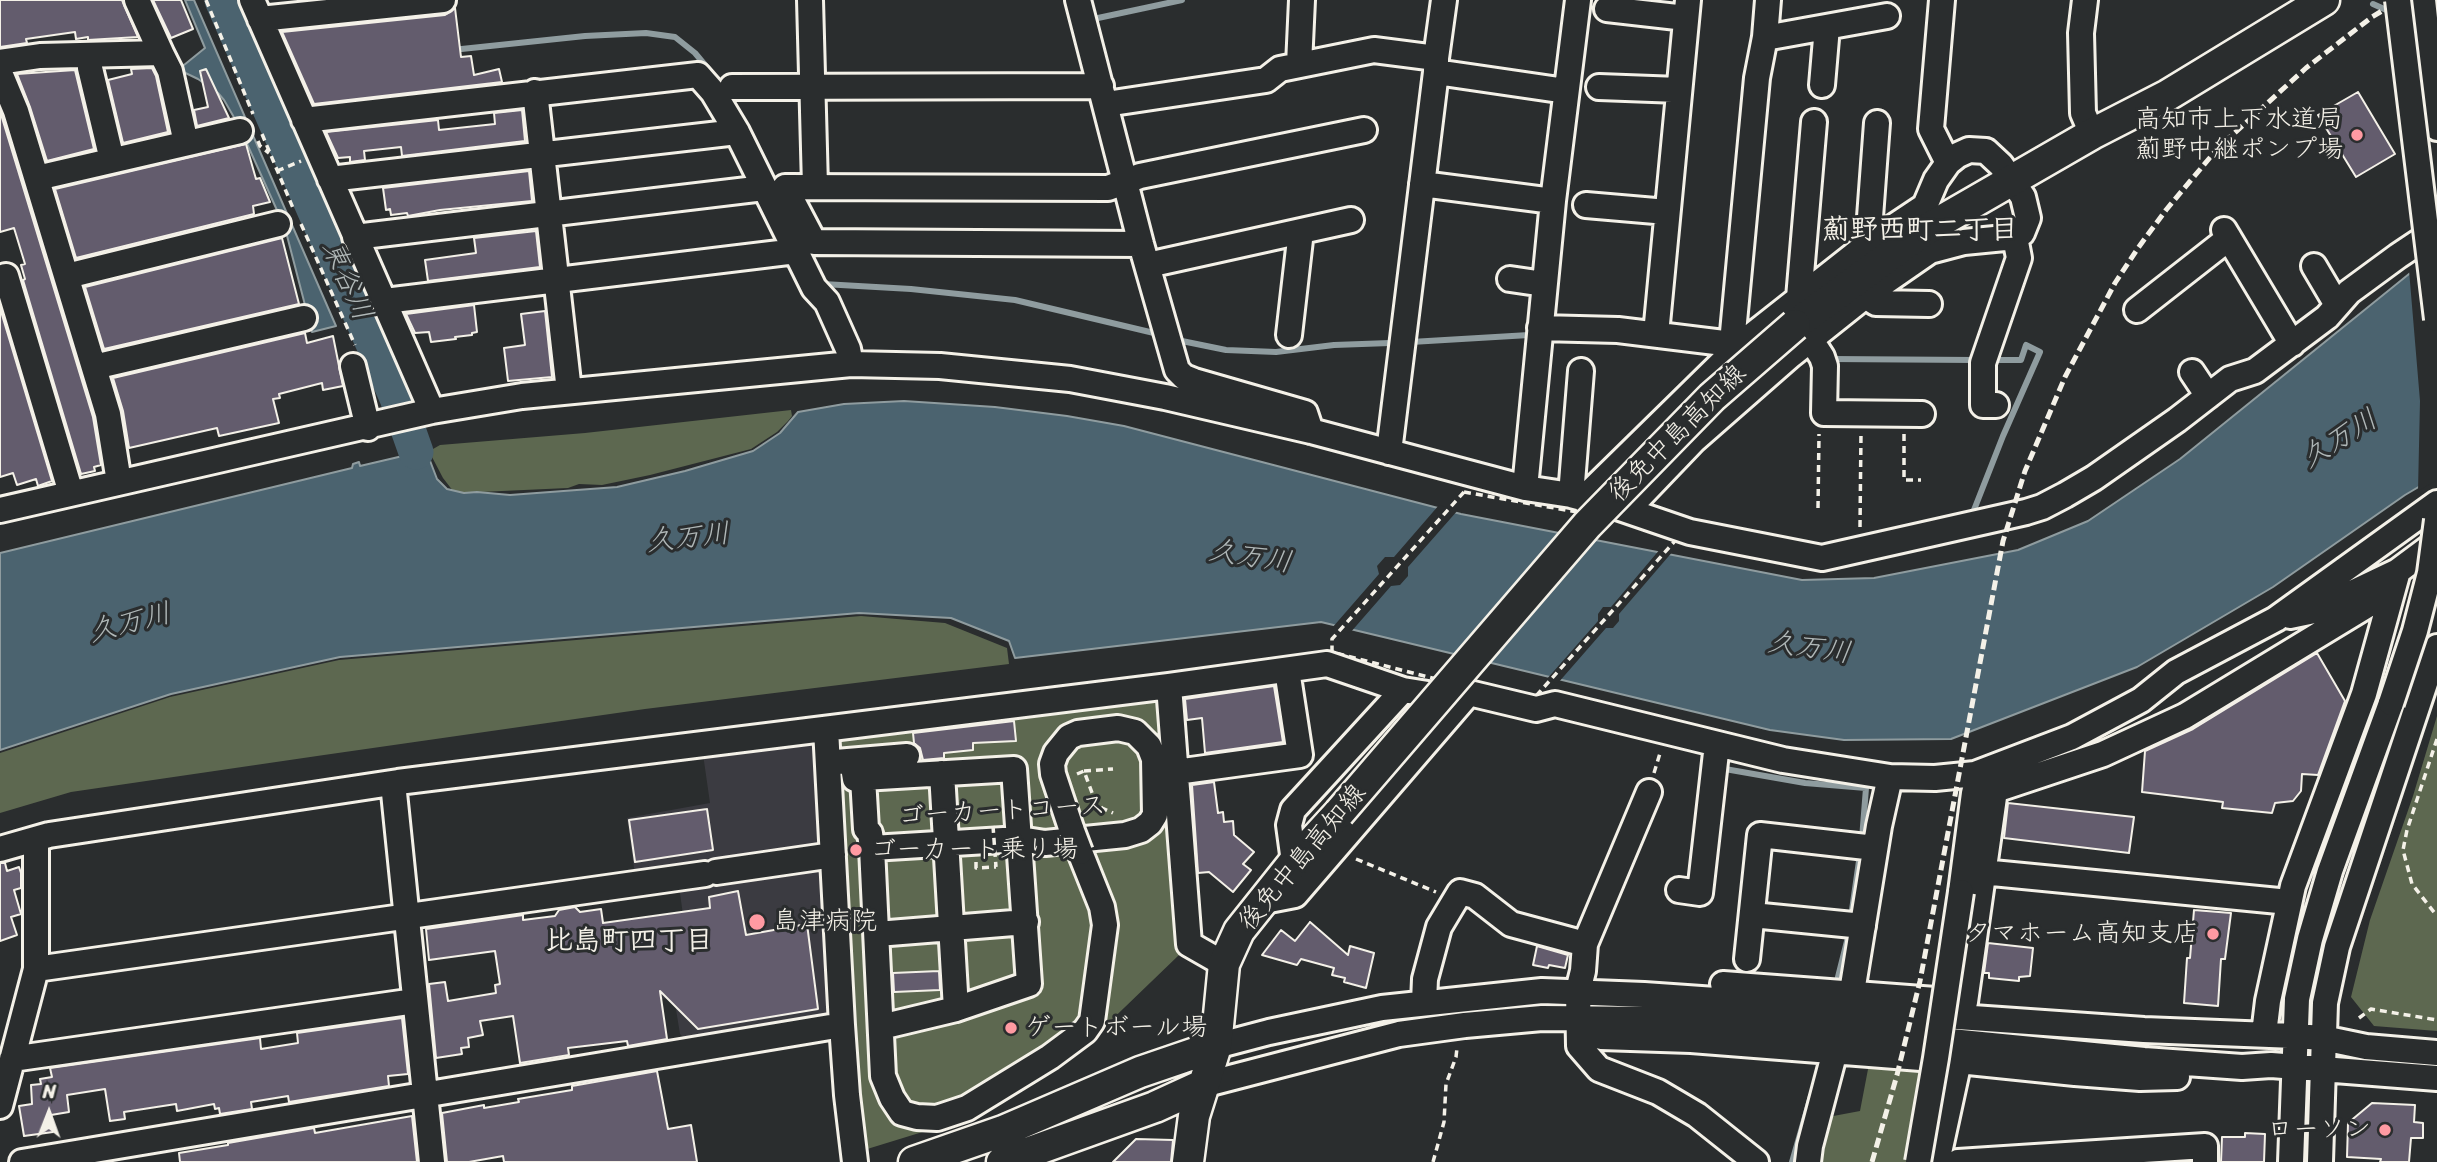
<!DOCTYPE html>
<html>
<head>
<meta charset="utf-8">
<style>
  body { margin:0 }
  #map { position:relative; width:2437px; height:1162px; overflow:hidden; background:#2a2d2e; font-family:Sriracha,sans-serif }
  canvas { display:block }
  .north { position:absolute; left:14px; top:1078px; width:70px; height:70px; -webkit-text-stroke:5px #2a2d2e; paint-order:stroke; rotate:1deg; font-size:19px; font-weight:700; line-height:28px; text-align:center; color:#f4f1e8 }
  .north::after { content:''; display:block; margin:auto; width:24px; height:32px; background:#f4f1e8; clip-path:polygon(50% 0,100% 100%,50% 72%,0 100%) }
</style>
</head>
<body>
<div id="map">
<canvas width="2437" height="1162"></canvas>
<div class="north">N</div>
</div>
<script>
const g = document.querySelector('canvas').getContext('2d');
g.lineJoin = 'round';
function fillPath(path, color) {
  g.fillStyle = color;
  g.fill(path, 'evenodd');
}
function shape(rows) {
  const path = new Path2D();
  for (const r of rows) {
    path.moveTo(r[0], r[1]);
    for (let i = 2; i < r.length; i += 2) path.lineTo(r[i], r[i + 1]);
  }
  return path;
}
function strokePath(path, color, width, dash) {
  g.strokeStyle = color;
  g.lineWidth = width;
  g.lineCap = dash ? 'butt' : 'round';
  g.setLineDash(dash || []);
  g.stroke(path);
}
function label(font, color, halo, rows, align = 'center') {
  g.font = font + ' Sriracha,"Klee One",sans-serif';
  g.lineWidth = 6;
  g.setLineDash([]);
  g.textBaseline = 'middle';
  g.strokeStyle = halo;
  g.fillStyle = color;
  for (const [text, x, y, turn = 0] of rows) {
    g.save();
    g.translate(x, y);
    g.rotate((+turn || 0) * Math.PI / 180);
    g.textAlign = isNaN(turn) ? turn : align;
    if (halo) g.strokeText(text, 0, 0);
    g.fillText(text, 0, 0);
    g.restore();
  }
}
fillPath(shape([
  [816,738,825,838,815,849,635,875,627,818,710,803,703,754],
  [816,867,827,874,835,1008,826,1018,687,1041,680,1034,674,997,620,1006,689,958,679,886]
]), '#3b3b41');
fillPath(shape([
  [791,410,792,416,788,421,777,432,751,449,650,475,602,485,579,484,568,488,480,492,460,500,443,478,432,457,433,449,440,445,585,433],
  [861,616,945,623,1007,648,1009,664,645,709,324,755,71,792,0,813,0,753,170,697,339,660],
  [1165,697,1179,955,1097,1034,955,1122,864,1150,837,736],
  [2437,716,2437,1031,2374,1026,2351,997,2370,920,2413,796],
  [1869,1064,1924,1071,1908,1162,1818,1162,1828,1117,1860,1111]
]), '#5d6850');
const water = shape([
  [185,0,194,0,336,326,312,332,285,228,239,126,224,100,218,93,198,79,175,68,174,64,184,65,205,48,185,0],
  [2437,259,2437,476,2405,495,2273,587,2137,667,1951,739,1844,740,1770,730,1321,622,1015,658,1009,641,951,618,859,613,340,657,171,694,0,750,0,553,352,468,353,464,359,462,360,466,407,455,408,444,395,407,408,403,437,479,447,489,464,493,477,492,510,495,617,487,685,471,753,451,780,433,798,412,844,404,904,401,995,407,1067,416,1124,426,1461,514,1802,580,1874,578,2018,550,2088,521,2180,459,2409,274,2437,259]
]);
fillPath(water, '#4b636f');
strokePath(water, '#8f9c9f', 2);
fillPath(shape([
  [2437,256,2437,480,2418,491,2420,401,2409,270],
  [1439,505,1458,510,1408,567,1408,576,1400,585,1391,586,1350,633,1332,628,1379,574,1377,566,1385,557,1394,557],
  [1661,548,1674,550,1619,614,1619,621,1613,628,1606,628,1558,683,1546,680,1598,621,1598,614,1603,607,1611,607]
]), '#2a2d2e');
strokePath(shape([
  [2373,4,2393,13],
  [1098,18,1182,0],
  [452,50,585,36,646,33,675,37,695,53,710,71],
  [823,284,911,289,1015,300,1154,333],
  [1177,340,1226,350,1276,352,1334,345,1390,343],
  [1411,342,1529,335],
  [1831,359,1974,360],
  [1972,515,2003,436,2040,352,2026,345,2021,360,1995,360],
  [1725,769,1805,783,1866,788,1862,839],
  [1852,910,1860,854],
  [1838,977,1848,937],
  [1792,1162,1811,1096]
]), '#8f9c9f', 6);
strokePath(shape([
  [222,0,397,398,416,452]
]), '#4b636f', 35);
const building = shape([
  [0,0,122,0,138,37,88,40,88,37,76,39,75,32,26,39,27,43,0,47,0,0],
  [153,0,181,0,193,29,171,38,153,0],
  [455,8,461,57,471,56,474,75,499,69,502,82,314,104,282,32,445,15,455,8],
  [152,68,156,76,168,132,123,143,108,80,132,74,131,69,152,68],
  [206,69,229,118,197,126,194,110,208,107,200,71,206,69],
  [75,70,94,149,47,161,30,107,17,74,75,70],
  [2358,92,2395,154,2356,177,2318,115,2358,92],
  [522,110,525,141,402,156,401,147,364,151,365,160,350,162,350,157,338,158,326,132,438,120,439,130,495,124,494,113,522,110],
  [0,111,93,417,101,465,94,467,95,471,81,474,23,280,25,279,21,265,25,264,14,228,0,232,0,111],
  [246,144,256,179,260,178,270,202,253,206,254,214,76,258,55,189,246,144],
  [529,171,532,201,440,210,408,216,407,213,391,215,390,209,386,210,383,188,529,171],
  [536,231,540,267,428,281,425,260,476,253,474,238,536,231],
  [282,238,299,304,104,349,85,287,282,238],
  [474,305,477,332,472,333,472,335,455,337,456,339,431,342,429,332,415,333,406,314,474,305],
  [0,308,52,481,38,486,36,479,17,485,13,473,0,477,0,308],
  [545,311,552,377,508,381,504,348,525,345,521,314,545,311],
  [305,333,307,343,333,336,343,386,323,390,322,383,279,394,280,398,273,399,279,423,219,436,217,428,129,448,123,411,113,378,305,333],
  [2317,653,2345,701,2318,775,2302,774,2301,791,2293,801,2275,803,2272,813,2222,808,2223,802,2142,792,2145,751,2193,729,2317,653],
  [1274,686,1283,742,1205,753,1202,718,1187,720,1185,699,1274,686],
  [1014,721,1016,741,973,743,973,750,944,753,944,758,923,760,920,748,914,743,913,733,1014,721],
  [1214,782,1218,813,1223,812,1224,822,1233,821,1234,835,1254,852,1243,864,1251,870,1233,892,1209,872,1198,873,1192,785,1214,782],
  [2008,803,2134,817,2129,853,2004,838,2008,803],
  [707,809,713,850,635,862,629,820,707,809],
  [0,863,5,863,7,871,19,867,21,873,21,888,14,890,21,914,11,917,17,935,0,941,0,863],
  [738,891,746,935,807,924,818,1009,698,1029,660,991,667,1039,628,1046,627,1041,568,1048,569,1055,520,1063,513,1016,480,1021,483,1035,468,1038,469,1047,461,1048,462,1054,436,1058,429,984,445,982,448,1001,496,993,495,985,500,984,495,951,429,960,426,929,523,915,523,920,555,916,559,910,575,907,580,912,601,909,603,923,710,908,709,897,738,891],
  [2194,910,2231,913,2225,959,2221,959,2218,1006,2184,1003,2187,958,2190,958,2194,910],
  [1310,922,1348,955,1350,946,1374,953,1366,988,1344,982,1345,978,1332,975,1334,968,1301,959,1297,965,1262,955,1281,930,1295,941,1310,922],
  [1988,943,2033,948,2030,976,2019,977,2019,981,1989,978,1989,973,1984,973,1988,943],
  [1537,946,1568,955,1565,968,1549,965,1548,968,1533,965,1537,946],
  [939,971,940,990,894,992,893,973,939,971],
  [402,1018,408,1074,388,1076,389,1086,289,1102,288,1096,251,1102,252,1109,220,1114,219,1108,215,1109,214,1104,177,1111,176,1104,124,1112,125,1119,110,1121,105,1089,67,1095,69,1112,51,1115,53,1132,24,1136,19,1106,32,1104,31,1085,41,1084,40,1079,52,1077,50,1068,260,1038,261,1049,298,1043,297,1033,402,1018],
  [657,1071,668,1129,691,1125,697,1162,504,1162,503,1156,469,1162,447,1162,442,1113,484,1105,484,1108,519,1102,518,1099,572,1090,572,1086,657,1071],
  [2372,1103,2415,1105,2414,1122,2423,1123,2423,1138,2411,1138,2409,1162,2380,1162,2381,1159,2347,1157,2348,1123,2372,1103],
  [412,1116,417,1162,180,1162,179,1153,228,1145,228,1143,314,1128,315,1133,412,1116],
  [2245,1133,2265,1134,2264,1162,2221,1162,2222,1137,2245,1137,2245,1133],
  [1136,1139,1173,1140,1171,1162,1113,1162,1136,1139]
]);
fillPath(building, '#635c6d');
strokePath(building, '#f4f1e8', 2);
const minor = shape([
  [252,0,432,411],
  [810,0,815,186],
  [1078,0,1141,244,1177,370,1184,377,1194,381,1305,413,1311,431],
  [1942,0,1931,129,1948,163],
  [2085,0,2081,33,2083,113,2092,134],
  [2423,0,2437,128],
  [1607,9,1686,18],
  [260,19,443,0],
  [1765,38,1887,16],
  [161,53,170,71,186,143],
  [1436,58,1444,0],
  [0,62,40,56,161,53,137,0],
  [1299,65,1302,0],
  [90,68,112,160],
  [1,75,16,111,108,414,119,482],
  [1822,85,1827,27],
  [732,87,1101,86],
  [1599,87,1679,90],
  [535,92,569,391],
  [1106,104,1266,80,1280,69,1374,50,1436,58,1436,72],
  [304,120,698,75,713,92,737,132,814,288,827,302,848,349,851,364],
  [37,178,240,131],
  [330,179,737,132],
  [1422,184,1553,201],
  [1586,205,1667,212],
  [2224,230,2292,344],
  [355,237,764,188],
  [1141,244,814,242,785,187,1108,188,1140,176,1364,130],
  [1868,244,1877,123],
  [1148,265,1351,220],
  [2314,266,2337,305],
  [67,276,278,224],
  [0,278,6,276,71,493],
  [1510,279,1544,284],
  [1865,296,1876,303,1929,304],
  [1799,298,1814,122],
  [385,301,796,251],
  [2137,310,2229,238],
  [1540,328,1618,330,1740,345,1868,244,1925,206,1936,180,1948,163,1958,155,1969,150,1986,151,2001,165,2023,197,2028,218,2022,233,2015,237,1964,242,1930,251,1865,296,1791,355,1694,440,1627,510],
  [1656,334,1688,0],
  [1289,335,1301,231],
  [1811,340,1822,357,1825,366,1824,413,1922,414],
  [1732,343,1757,78,1765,37,1768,0],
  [353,366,368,428],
  [94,367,304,318],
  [2192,372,2208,396],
  [1996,405,1983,405,1983,363,2019,258,2015,237],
  [1389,452,1436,72,1566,91],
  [1525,488,1553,201,1578,0],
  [1571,495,1581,371],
  [1583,499,1740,345],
  [0,510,432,411,522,396,851,364,940,366,1070,379,1165,397,1311,431,1525,488,1571,495,1614,506,1690,532,1822,558,2026,512,2042,507,2065,495,2094,478,2177,420,2230,379,2255,371,2327,317,2349,292,2398,256,2437,230],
  [2290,616,2314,611,2398,571,2437,542],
  [1169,686,1189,944,1224,964],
  [826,729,842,1025,847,1095,855,1162],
  [852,761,855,779,863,778,866,829,870,833,872,848,883,1076,892,1098,902,1113,917,1117,937,1118,967,1108,1050,1057,1085,1031,1092,1021,1105,925,1102,907,1080,852],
  [836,762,907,756],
  [1176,772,1300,755,1287,670],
  [863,778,1014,769,1029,984,956,1009],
  [393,783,432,1162],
  [1649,792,1585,944,1583,971,1578,991,1579,1046,1599,1069,1658,1092,1697,1115,1756,1162],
  [872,848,1020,839,1045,843,1125,835,1141,830,1150,823,1155,815,1154,759,1149,746,1135,732,1118,728,1078,733,1069,737,1056,753,1052,764,1053,774,1072,831],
  [0,849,49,835,398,782,1169,686,1327,664,1403,690,1434,695,1469,693,1536,709,1555,704,1783,760,1890,777,1935,778,1975,774,2072,737,2141,700,2176,672,2276,619,2437,503],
  [1294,862,1289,825,1293,810,1403,690],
  [716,872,833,855],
  [1982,872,2289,902],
  [1679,890,1700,893,1717,744],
  [1961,892,1974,793,1995,790],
  [1264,901,1295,895,1469,693],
  [1752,915,1863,926],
  [877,934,1026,922],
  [1747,959,1760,835,1875,848],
  [36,969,705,874],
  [1723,984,1962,1002],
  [1852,992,1879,826,1890,777],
  [1424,1002,1425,979,1439,927,1460,892,1475,896,1511,924,1585,944],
  [1965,1002,1995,790,2103,754,2185,716,2371,603,2398,571,2364,694,2293,886,2268,1001,2264,1034],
  [1577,1018,1601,1037,1691,1040,1959,1061,2075,1073,2140,1078,2177,1077],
  [881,1027,956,1009,942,773],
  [1216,1046,1269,1032,1382,1008,1542,991,1644,995,2144,1030,2295,1036,2323,1038,2366,1047,2437,1053],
  [12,1059,415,1001],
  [1203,1085,1399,1034,1465,1025,1542,1018,1644,1019,1818,1028,2144,1060,2242,1067,2271,1065,2437,1078],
  [0,1106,36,969,36,839],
  [22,1162,842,1025],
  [1808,1162,1810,1146,1835,1051],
  [1937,1162,1959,1061],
  [1958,1162,2205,1146,2205,1162],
  [2291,1162,2297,999,2310,939,2330,871,2391,703],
  [2320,1162,2325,1003,2337,947,2437,647]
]);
const major = shape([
  [1795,325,1922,232,2092,134,2168,95,2324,0],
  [914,1162,1003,1131,1140,1072,1216,1046],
  [1002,1162,1155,1107,1203,1085],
  [1188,1162,1194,1116,1216,1046,1224,964,1239,931,1294,862,1339,813]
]);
strokePath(minor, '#f4f1e8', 30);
strokePath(major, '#f4f1e8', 35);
strokePath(shape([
  [206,0,253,114],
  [262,134,293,208],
  [258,141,260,146,269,153],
  [277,171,301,161],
  [301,224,355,345],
  [1904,434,1904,480,1921,480],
  [1464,492,1605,517,1667,531,1674,538,1674,542,1536,696,1478,684,1436,679,1332,652,1332,639,1464,492],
  [1818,508,1819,434],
  [1860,527,1861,433],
  [2437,739,2407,830,2403,850,2412,884,2437,916],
  [1084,771,1113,769],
  [1654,773,1661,750],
  [1077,774,1084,771,1095,801,1102,808,1113,813],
  [1356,859,1436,892],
  [976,862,976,868,996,867],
  [2359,1018,2371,1009,2437,1020],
  [1433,1162,1444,1122,1446,1084,1456,1057,1457,1048]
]), '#f4f1e8', 3.5, [7, 5]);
strokePath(minor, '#2a2d2e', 24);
strokePath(major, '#2a2d2e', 30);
strokePath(shape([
  [1872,1162,1897,1075,1920,981,2003,541,2025,471,2065,377,2115,283,2138,248,2166,210,2218,148,2306,68,2372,17,2400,0]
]), '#f4f1e8', 5, [10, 5]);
const minorBridge = shape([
  [2398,0,2437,319],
  [2391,703,2415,631,2430,573,2437,520],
  [1072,831,1080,852],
  [1918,1162,1936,1058,1961,892]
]);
const majorBridge = shape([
  [1339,813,1587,525,1712,397,1795,325]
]);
strokePath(minorBridge, '#f4f1e8', 30, []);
strokePath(majorBridge, '#f4f1e8', 35, []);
strokePath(shape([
  [993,826,996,867]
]), '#f4f1e8', 3.5, [7, 5]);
strokePath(minorBridge, '#2a2d2e', 24);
strokePath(majorBridge, '#2a2d2e', 30);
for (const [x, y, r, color] of [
  [2357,135,7,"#ff9aa2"],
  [856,850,7,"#ff9aa2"],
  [757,922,9,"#ff9aa2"],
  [2213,934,7,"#ff9aa2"],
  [1011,1028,7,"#ff9aa2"],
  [2385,1130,7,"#ff9aa2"]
]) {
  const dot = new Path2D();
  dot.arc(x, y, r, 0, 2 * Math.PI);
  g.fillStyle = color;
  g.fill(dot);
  strokePath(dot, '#2a2d2e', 2.5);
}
label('26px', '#f4f1e8', '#2a2d2e', [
  ["高知市上下水道局",2343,120],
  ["薊野中継ポンプ場",2343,150],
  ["ゴーカート乗り場",870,850,"left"],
  ["島津病院",773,922,"left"],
  ["タマホーム高知支店",2199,934],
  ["ゲートボール場",1025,1028,"left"],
  ["ローソン",2371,1130]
], 'right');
label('26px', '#f4f1e8', '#2a2d2e', [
  ["後免中島高知線",1678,434,-45],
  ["ゴーカートコース",1002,812,-3],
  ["後免中島高知線",1303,858,-50]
]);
label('bold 28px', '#f4f1e8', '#2a2d2e', [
  ["薊野西町二丁目",1920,231],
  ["比島町四丁目",629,942]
]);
label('italic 28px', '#b0b8b8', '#2a2d2e', [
  ["東谷川",346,281,66],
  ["久万川",2340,440,-32],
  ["久万川",688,539,-6],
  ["久万川",1250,558,9],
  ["久万川",130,624,-14],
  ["久万川",1809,649,8]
]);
</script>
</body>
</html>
